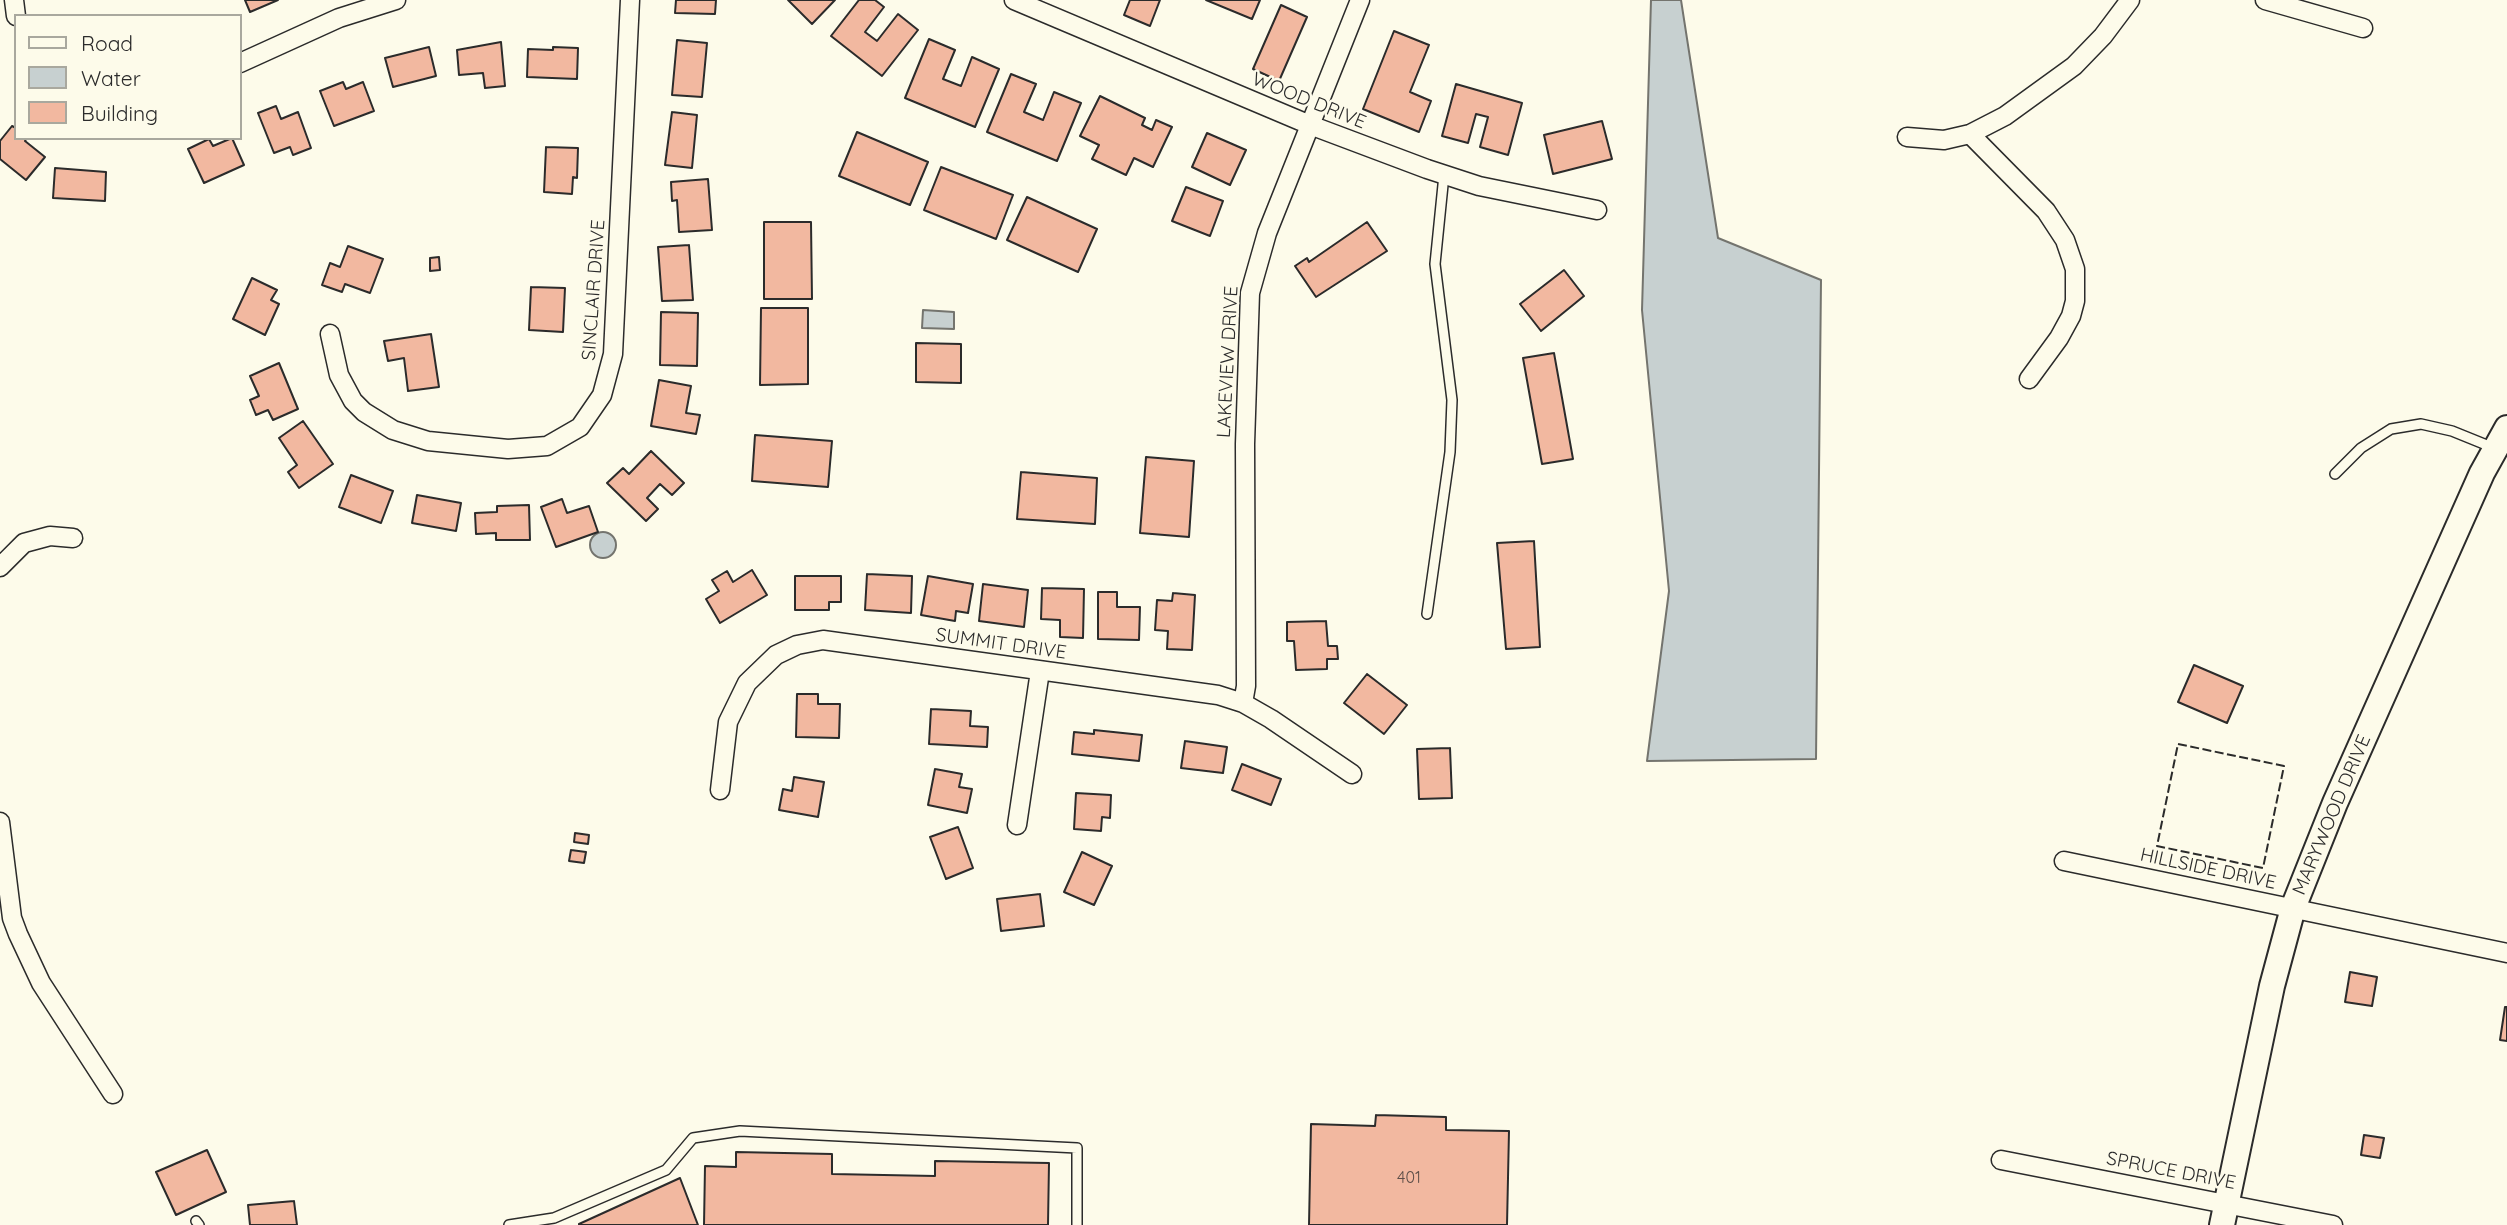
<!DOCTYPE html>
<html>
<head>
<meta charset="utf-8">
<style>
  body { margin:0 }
  #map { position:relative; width:2507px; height:1225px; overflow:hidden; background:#fdfbea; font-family:Quicksand,sans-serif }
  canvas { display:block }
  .legend { position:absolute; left:14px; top:14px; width:228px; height:126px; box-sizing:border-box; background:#fdfbea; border:2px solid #a9a89e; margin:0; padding:9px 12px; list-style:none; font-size:21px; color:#2b2b2b }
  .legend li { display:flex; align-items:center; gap:14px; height:35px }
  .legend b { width:35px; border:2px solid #a9a89e }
</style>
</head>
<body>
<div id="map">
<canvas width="2507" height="1225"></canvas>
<ul class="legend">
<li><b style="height:9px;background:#fdfbea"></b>Road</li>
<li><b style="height:19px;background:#c7d0d0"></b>Water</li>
<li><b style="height:19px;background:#f2b8a0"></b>Building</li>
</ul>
</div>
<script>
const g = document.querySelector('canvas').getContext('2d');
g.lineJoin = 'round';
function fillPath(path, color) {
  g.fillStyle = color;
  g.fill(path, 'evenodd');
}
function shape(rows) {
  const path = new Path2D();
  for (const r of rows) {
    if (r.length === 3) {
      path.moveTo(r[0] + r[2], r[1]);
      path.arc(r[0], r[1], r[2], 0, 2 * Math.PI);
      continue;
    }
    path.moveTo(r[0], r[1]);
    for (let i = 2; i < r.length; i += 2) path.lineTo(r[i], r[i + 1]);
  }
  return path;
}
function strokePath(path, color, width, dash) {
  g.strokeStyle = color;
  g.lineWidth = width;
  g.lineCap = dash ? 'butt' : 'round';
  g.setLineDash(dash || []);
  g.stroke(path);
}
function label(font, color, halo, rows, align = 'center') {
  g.font = font + ' Quicksand,sans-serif';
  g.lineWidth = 5;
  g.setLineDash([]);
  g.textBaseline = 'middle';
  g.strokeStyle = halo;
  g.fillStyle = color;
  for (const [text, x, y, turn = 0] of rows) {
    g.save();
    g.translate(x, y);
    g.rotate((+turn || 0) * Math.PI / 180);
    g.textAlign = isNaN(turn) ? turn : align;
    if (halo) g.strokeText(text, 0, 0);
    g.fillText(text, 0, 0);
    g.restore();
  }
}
const water = shape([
  [1651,0,1681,0,1718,238,1821,280,1816,759,1647,761,1669,591,1642,310,1651,0],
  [923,310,954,312,954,329,922,328,923,310],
  [603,545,13]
]);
fillPath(water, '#c7d0d0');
strokePath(water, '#74746e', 2);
const building = shape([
  [245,0,278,0,250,12,245,0],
  [676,0,716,0,715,14,675,13,676,0],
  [788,0,835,0,812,24,788,0],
  [859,0,875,0,884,7,865,32,877,41,898,14,918,30,882,76,831,36,859,0],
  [1130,0,1160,0,1150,26,1124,15,1130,0],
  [1206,0,1260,0,1252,19,1206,0],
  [1281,5,1307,17,1279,81,1253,69,1281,5],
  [1394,31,1429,45,1410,92,1431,101,1419,132,1363,109,1394,31],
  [929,39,955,50,943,79,961,86,972,57,999,69,975,127,905,98,929,39],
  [677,40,707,43,702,97,672,95,677,40],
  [501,42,505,86,485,88,483,73,459,75,457,50,501,42],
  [429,47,436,76,393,87,385,58,429,47],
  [553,47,578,48,577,79,527,77,528,49,553,50,553,47],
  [1011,74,1036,84,1024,112,1043,120,1054,92,1081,103,1057,161,987,132,1011,74],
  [343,82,346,89,363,82,374,111,334,126,320,91,343,82],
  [1456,84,1522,103,1508,155,1480,147,1488,117,1476,114,1468,143,1442,136,1456,84],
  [1100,96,1145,118,1142,125,1152,130,1156,120,1172,127,1153,167,1134,158,1126,175,1092,159,1099,145,1080,136,1100,96],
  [276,106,281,119,298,112,311,148,293,155,290,147,274,153,258,113,276,106],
  [672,112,697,115,692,168,665,165,672,112],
  [1602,121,1612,159,1553,174,1544,135,1602,121],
  [12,126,16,128,16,138,27,138,25,141,45,157,26,180,0,159,0,141,12,126],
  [857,132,928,162,910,205,839,176,857,132],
  [1207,133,1246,150,1230,185,1192,167,1207,133],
  [232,138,244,165,204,183,188,149,209,139,213,146,232,138],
  [546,147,578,148,577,178,573,177,572,194,544,192,546,147],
  [941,167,1013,195,996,239,924,210,941,167],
  [55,168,106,172,105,201,53,198,55,168],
  [708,179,712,230,679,232,677,200,672,201,671,182,708,179],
  [1186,187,1223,201,1210,236,1172,221,1186,187],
  [1027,197,1097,229,1078,272,1007,240,1027,197],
  [764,222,811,222,812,299,764,299,764,222],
  [1367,222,1387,251,1316,297,1295,266,1307,258,1309,262,1367,222],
  [689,245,693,300,662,301,658,247,689,245],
  [348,246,383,259,370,293,345,284,342,292,322,285,330,263,340,267,348,246],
  [439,257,440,270,430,271,430,258,439,257],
  [1564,270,1584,296,1541,331,1520,304,1564,270],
  [252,278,277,290,271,300,279,304,265,335,233,319,252,278],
  [531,287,565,288,563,332,529,330,531,287],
  [761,308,808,308,808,384,760,385,761,308],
  [661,312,698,313,697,366,660,365,661,312],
  [431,334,439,387,408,391,404,358,388,361,384,341,431,334],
  [916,343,961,344,961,383,916,382,916,343],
  [1554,353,1573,459,1542,464,1523,358,1554,353],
  [279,363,298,409,273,420,268,410,256,415,250,400,259,396,250,376,279,363],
  [659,380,691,386,686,413,700,415,696,434,651,426,659,380],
  [303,421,333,464,299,488,288,472,297,465,279,438,303,421],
  [755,435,832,441,828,487,752,481,755,435],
  [651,451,684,483,672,495,660,484,647,498,658,509,646,521,607,483,623,468,629,474,651,451],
  [1146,457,1194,461,1189,537,1140,533,1146,457],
  [1021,472,1097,478,1095,524,1017,519,1021,472],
  [351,475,393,491,381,523,339,507,351,475],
  [417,495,461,503,456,531,412,523,417,495],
  [562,499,567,513,589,506,598,532,556,547,541,507,562,499],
  [529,505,530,540,496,540,496,533,476,534,475,513,497,512,497,506,529,505],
  [1534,541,1540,647,1506,649,1497,543,1534,541],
  [752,570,767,595,720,623,706,599,719,591,712,580,727,571,733,582,752,570],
  [867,574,912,576,911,613,865,610,867,574],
  [795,576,841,576,841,602,829,602,829,610,795,610,795,576],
  [928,576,973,584,968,613,956,611,955,621,921,615,928,576],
  [983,584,1028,590,1024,627,979,621,983,584],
  [1042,588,1084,589,1083,638,1060,637,1060,620,1041,619,1042,588],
  [1098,592,1117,592,1117,607,1140,607,1139,640,1098,639,1098,592],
  [1173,593,1195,595,1192,650,1167,649,1168,631,1155,630,1157,600,1172,601,1173,593],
  [1326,621,1328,646,1337,646,1338,659,1327,659,1327,669,1296,670,1294,641,1287,641,1287,622,1326,621],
  [2194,665,2243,686,2227,723,2178,702,2194,665],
  [1367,674,1407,705,1384,734,1344,703,1367,674],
  [797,694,818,694,818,704,840,704,839,738,796,737,797,694],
  [931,709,971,711,970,726,988,727,987,747,929,744,931,709],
  [1094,730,1142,735,1139,761,1072,754,1074,732,1094,734,1094,730],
  [1185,741,1227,747,1223,773,1181,768,1185,741],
  [1450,748,1452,798,1419,799,1417,749,1450,748],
  [1242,764,1281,779,1271,805,1232,790,1242,764],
  [935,769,962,774,959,787,972,789,967,813,928,805,935,769],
  [794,777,824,782,818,817,779,810,783,789,792,791,794,777],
  [1076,793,1111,795,1110,818,1102,817,1101,831,1074,829,1076,793],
  [958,827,973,868,946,879,930,837,958,827],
  [575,833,589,835,588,844,574,842,575,833],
  [571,850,586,852,584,863,569,861,571,850],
  [1082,852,1112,866,1094,905,1064,892,1082,852],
  [1040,894,1044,926,1001,931,997,899,1040,894],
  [2350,972,2377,977,2372,1006,2345,1002,2350,972],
  [2505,1007,2507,1007,2507,1041,2500,1040,2505,1007],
  [1376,1115,1446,1117,1446,1130,1509,1131,1507,1225,1309,1225,1311,1124,1375,1126,1376,1115],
  [2364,1135,2384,1138,2380,1158,2361,1155,2364,1135],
  [207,1150,226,1192,176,1215,156,1172,207,1150],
  [736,1152,832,1154,832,1174,935,1176,935,1161,1049,1163,1048,1225,704,1225,705,1166,736,1167,736,1152],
  [680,1178,698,1225,579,1225,579,1224,680,1178],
  [294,1201,297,1225,250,1225,248,1205,294,1201]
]);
fillPath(building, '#f2b8a0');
strokePath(building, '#2b2b2b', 2);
const lane = shape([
  [2335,474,2361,448,2391,429,2421,424,2452,431,2494,448],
  [1427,614,1450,452,1452,400,1435,264,1444,175],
  [196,1221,199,1225],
  [509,1225,554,1218,666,1170,693,1138,740,1131,1077,1148,1077,1225]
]);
const street = shape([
  [14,0,16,16],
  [1014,0,1310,125,1427,169,1479,186,1597,210],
  [2265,0,2363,28],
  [240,63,339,18,396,0],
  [1970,134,2046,211,2065,240,2075,269,2075,301,2071,316,2059,338,2029,379],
  [1907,137,1944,140,1970,134,2005,116,2074,66,2103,36,2130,0],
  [330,334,339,375,353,401,364,412,393,430,428,441,508,449,547,446,580,427,602,395,613,354,630,0],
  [0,567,24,543,50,536,73,538],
  [1243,703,1246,686,1245,444,1250,293,1267,233,1360,0],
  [720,790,728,722,747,683,776,655,797,645,823,640,1218,695,1243,703,1271,719,1352,774],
  [0,822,12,918,18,934,41,983,113,1094],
  [1017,825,1040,671],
  [2064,861,2507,953],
  [2001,1160,2333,1225]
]);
const secondary = shape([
  [2222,1225,2272,986,2293,908,2335,803,2482,473,2507,428]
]);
strokePath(lane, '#2b2b2b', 12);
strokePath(street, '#2b2b2b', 21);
strokePath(secondary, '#2b2b2b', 28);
strokePath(lane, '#fdfbea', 9);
strokePath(street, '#fdfbea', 18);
strokePath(secondary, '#fdfbea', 24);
strokePath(shape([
  [2178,744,2284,766,2263,868,2157,846,2178,744]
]), '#2b2b2b', 2, [9, 3.5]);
label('16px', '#5d4e48', null, [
  ["401",1409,1178]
]);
label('19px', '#2b2b2b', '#fdfbea', [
  ["WOOD DRIVE",1309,101,22],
  ["SINCLAIR DRIVE",594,290,-86],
  ["LAKEVIEW DRIVE",1228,362,-87],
  ["SUMMIT DRIVE",1001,644,8],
  ["MARYWOOD DRIVE",2332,815,-67],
  ["HILLSIDE DRIVE",2208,869,12],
  ["SPRUCE DRIVE",2171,1171,11]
]);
</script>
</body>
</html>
